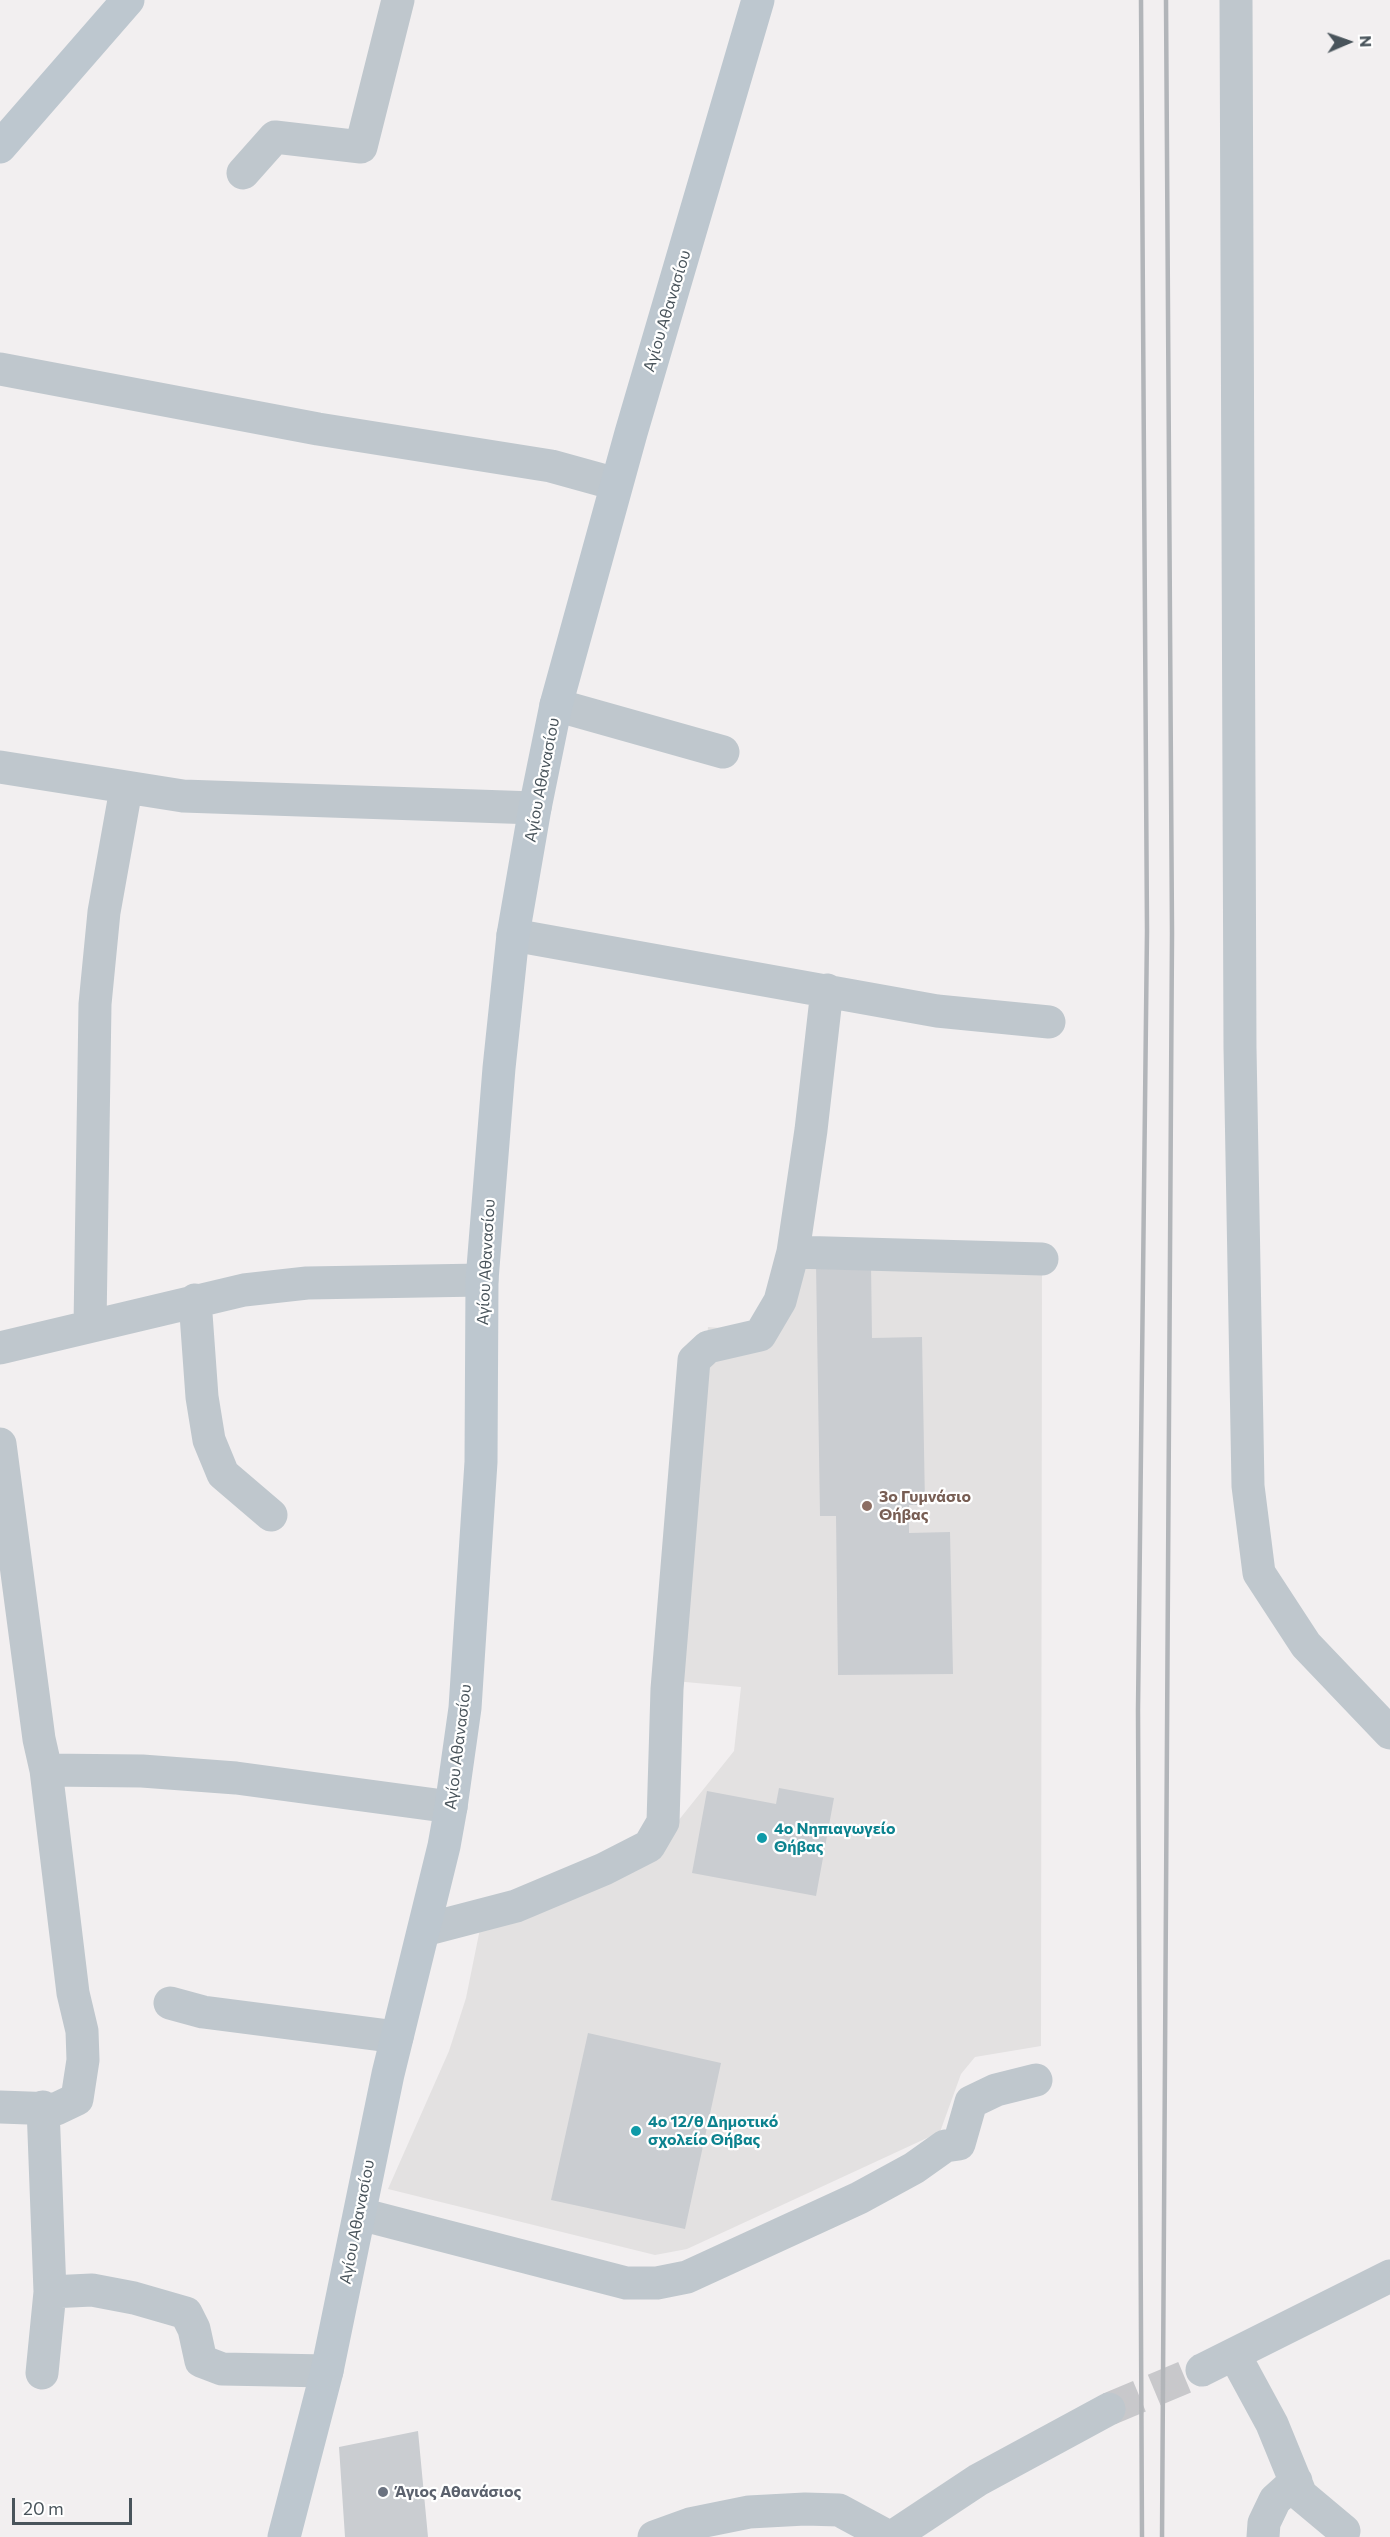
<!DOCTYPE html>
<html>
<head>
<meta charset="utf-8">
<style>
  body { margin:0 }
  #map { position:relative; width:1390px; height:2537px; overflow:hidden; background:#f2eff0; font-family:Commissioner,sans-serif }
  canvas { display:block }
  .north { position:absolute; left:1318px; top:12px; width:60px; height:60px; -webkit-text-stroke:4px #fff; paint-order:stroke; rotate:88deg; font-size:16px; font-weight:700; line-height:24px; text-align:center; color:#49545b }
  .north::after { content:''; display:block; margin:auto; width:21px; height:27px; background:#49545b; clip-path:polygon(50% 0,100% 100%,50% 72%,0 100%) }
  .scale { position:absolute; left:12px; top:2498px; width:120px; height:27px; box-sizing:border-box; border:3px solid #49545b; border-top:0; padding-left:8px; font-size:18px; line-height:21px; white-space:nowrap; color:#49545b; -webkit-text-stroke:4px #fff; paint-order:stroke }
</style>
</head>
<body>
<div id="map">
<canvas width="1390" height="2537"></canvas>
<div class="north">N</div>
<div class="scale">20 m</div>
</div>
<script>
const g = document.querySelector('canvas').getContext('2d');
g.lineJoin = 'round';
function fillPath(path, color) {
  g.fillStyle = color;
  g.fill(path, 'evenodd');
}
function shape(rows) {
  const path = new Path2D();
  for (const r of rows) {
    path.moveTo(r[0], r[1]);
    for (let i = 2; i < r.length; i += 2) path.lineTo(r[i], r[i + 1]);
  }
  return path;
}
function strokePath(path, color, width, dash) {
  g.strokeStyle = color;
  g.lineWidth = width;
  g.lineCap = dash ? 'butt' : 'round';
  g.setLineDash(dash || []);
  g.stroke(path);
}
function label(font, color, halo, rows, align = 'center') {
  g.font = font + ' Commissioner,sans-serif';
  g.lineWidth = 4.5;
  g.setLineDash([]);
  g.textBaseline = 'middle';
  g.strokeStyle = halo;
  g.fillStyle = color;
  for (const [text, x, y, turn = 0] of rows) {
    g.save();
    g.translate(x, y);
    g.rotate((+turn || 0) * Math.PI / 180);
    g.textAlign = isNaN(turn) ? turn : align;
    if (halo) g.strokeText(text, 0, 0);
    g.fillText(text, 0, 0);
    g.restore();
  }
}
fillPath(shape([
  [788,1238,1042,1252,1041,2046,975,2057,961,2074,940,2132,687,2249,655,2255,388,2189,449,2051,466,1998,484,1909,658,1846,734,1751,741,1687,674,1681,708,1327,771,1332]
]), '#e3e1e1');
fillPath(shape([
  [816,1264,871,1264,872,1338,922,1337,925,1505,909,1505,909,1533,950,1532,953,1674,838,1675,836,1516,820,1516],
  [779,1788,834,1798,816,1896,692,1873,707,1791,776,1804],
  [588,2033,721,2063,685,2229,551,2200],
  [418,2431,428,2537,345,2537,339,2447]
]), '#cacdd1');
strokePath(shape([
  [1109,2409,1202,2370]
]), '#c8c8cb', 33, [33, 16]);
strokePath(shape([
  [1236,0,1240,1048,1248,1486,1259,1573,1306,1645,1390,1733],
  [243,173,275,137,361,147,398,0],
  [0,369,318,429,551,466,616,484],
  [556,705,723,752],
  [0,767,183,796,535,808],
  [513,935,937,1011,1049,1022],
  [793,1252,1042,1259],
  [195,1300,202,1397,209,1440,223,1474,271,1515],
  [90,1325,95,1004,104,912,126,789],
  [0,1348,244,1290,307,1283,482,1280],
  [0,1444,39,1739,46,1770,73,1993,82,2031,83,2060,77,2099,56,2109,0,2107],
  [46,1770,142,1771,236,1778,451,1807],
  [424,1930,516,1906,604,1869,649,1846,663,1822,667,1689,694,1360,708,1347,760,1335,780,1301,793,1252,811,1130,827,990],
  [170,2003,203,2012,397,2037],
  [360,2214,626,2283,657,2283,687,2277,859,2198,914,2168,945,2146,959,2144,971,2102,996,2090,1036,2080],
  [50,2292,92,2290,134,2298,186,2313,194,2329,201,2361,222,2369,327,2371],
  [1234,2354,1272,2424,1301,2495,1344,2531],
  [1202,2370,1390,2276],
  [42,2373,50,2292,43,2107],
  [654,2537,690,2524,749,2512,805,2509,839,2510,889,2537],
  [892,2537,978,2480,1109,2409],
  [1263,2537,1264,2523,1275,2500,1296,2481]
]), '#bfc7cd', 33);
strokePath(shape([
  [0,147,128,0],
  [284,2537,327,2371,388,2074,444,1846,451,1807,465,1708,481,1462,482,1280,499,1068,513,935,535,808,556,705,631,433,758,0]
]), '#bdc7cf', 33);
strokePath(shape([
  [1141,0,1147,931,1138,1710,1142,2537],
  [1162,2537,1172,933,1166,0]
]), '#b2b5b9', 4.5);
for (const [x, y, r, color] of [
  [867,1506,6,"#8d6e63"],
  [762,1838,6,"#0f9aa8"],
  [636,2131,6,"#0f9aa8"],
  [383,2492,6,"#6b7280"]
]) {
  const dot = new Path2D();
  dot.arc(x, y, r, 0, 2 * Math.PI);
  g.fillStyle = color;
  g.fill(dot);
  strokePath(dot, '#fff', 2);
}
label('16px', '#49545b', '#fff', [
  ["Αγίου Αθανασίου",667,311,-73],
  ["Αγίου Αθανασίου",542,780,-79],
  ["Αγίου Αθανασίου",486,1262,-87],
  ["Αγίου Αθανασίου",458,1747,-83],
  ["Αγίου Αθανασίου",357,2222,-79]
]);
label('bold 16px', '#785e54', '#fff', [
  ["3ο Γυμνάσιο",879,1497],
  ["Θήβας",879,1515]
], 'left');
label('bold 16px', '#0d838f', '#fff', [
  ["4ο Νηπιαγωγείο",774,1829],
  ["Θήβας",774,1847],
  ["4ο 12/θ Δημοτικό",648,2122],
  ["σχολείο Θήβας",648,2140]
], 'left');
label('bold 16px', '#5b616d', '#fff', [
  ["Άγιος Αθανάσιος",395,2492]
], 'left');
</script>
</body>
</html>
